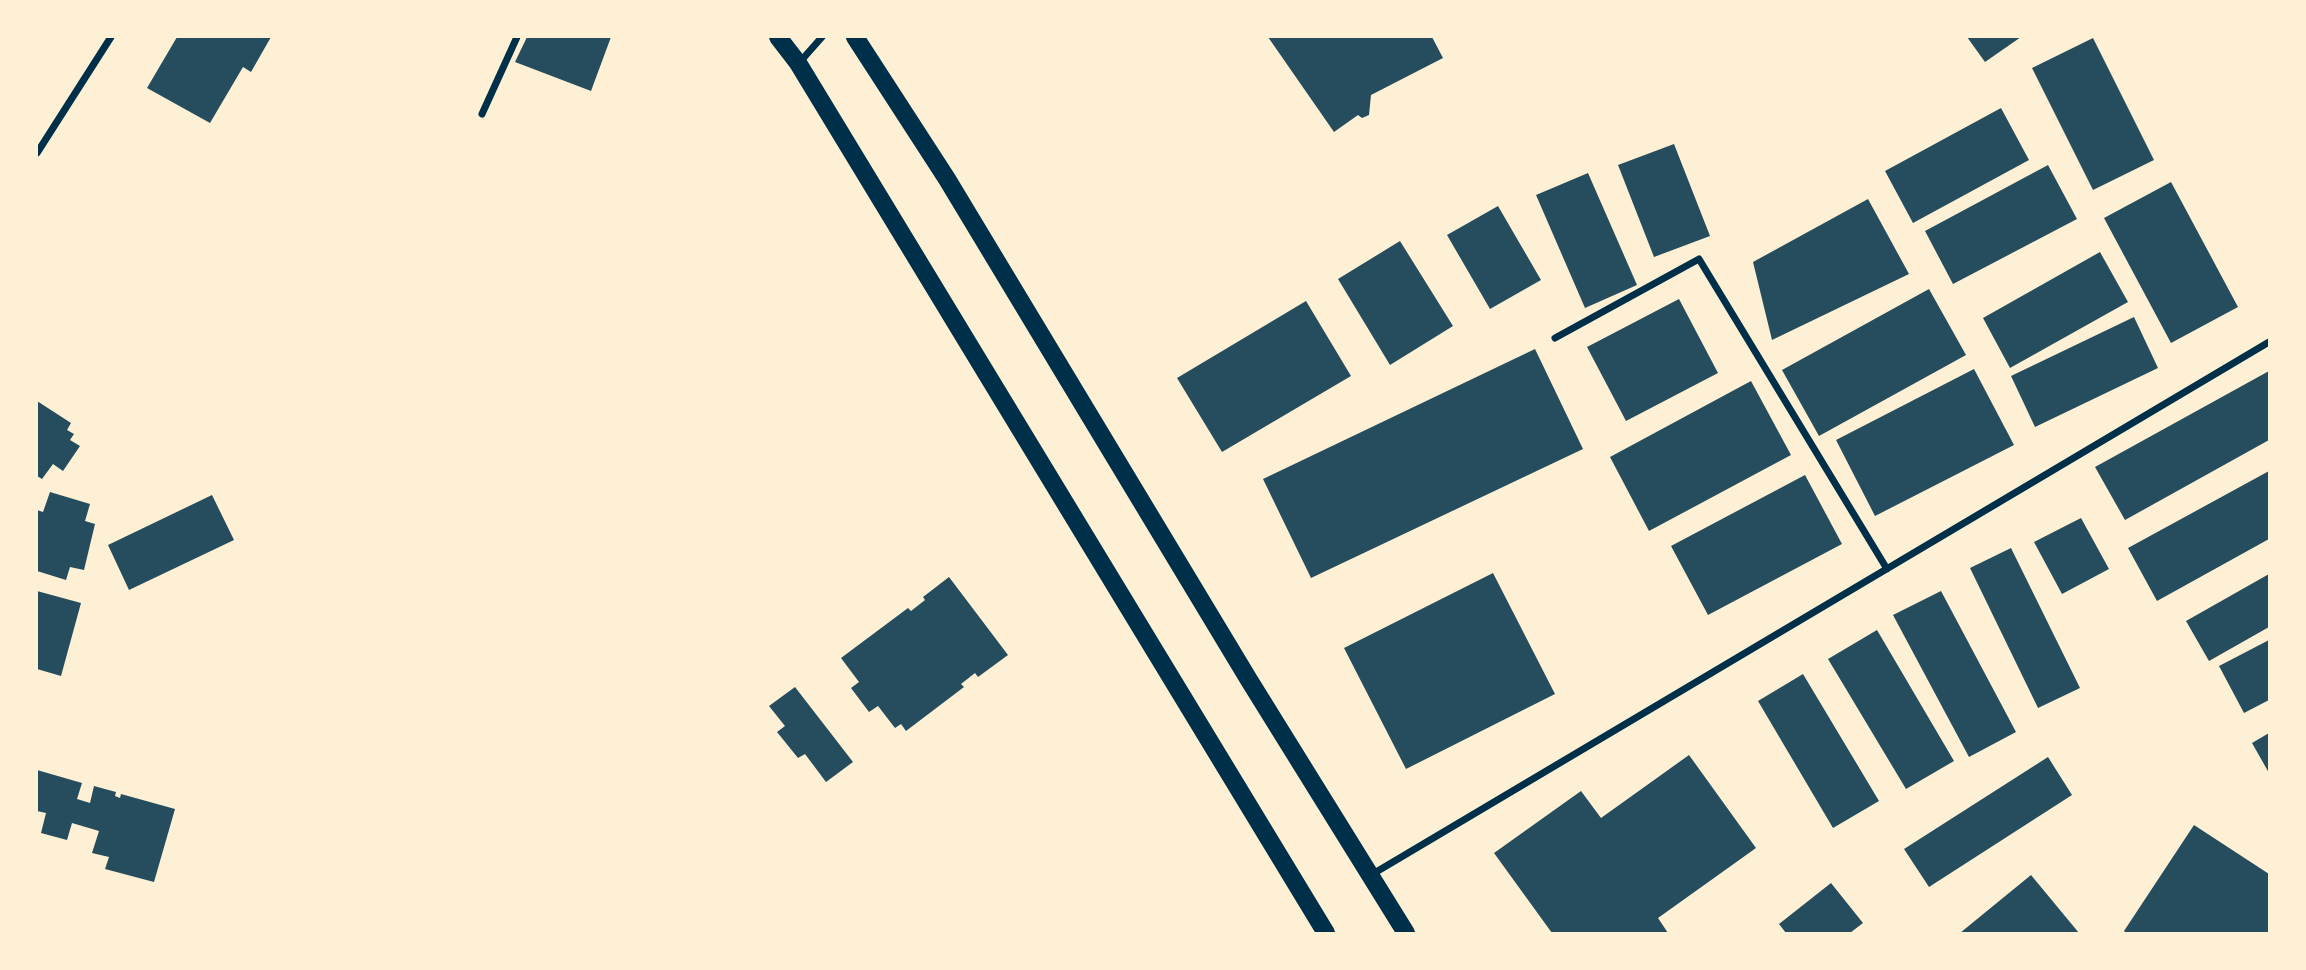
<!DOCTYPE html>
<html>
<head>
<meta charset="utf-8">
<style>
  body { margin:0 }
  #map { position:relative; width:2306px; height:970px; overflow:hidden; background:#fdf0d5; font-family:Mulish,sans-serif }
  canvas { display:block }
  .frame { position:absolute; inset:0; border:38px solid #fdf0d5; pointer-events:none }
</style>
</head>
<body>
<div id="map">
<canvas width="2306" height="970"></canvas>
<div class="frame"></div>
</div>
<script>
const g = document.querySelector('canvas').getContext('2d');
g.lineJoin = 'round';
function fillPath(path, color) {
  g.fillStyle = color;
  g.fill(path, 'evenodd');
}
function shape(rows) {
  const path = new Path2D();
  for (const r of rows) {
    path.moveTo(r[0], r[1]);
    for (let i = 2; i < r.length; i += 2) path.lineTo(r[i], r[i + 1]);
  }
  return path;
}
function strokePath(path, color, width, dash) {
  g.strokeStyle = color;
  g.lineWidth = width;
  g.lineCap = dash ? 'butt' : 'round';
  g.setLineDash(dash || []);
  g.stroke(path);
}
fillPath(shape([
  [177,37,271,37,251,72,243,67,210,123,147,88],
  [527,37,611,37,591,91,515,62],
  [1268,37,1432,37,1443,58,1371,95,1369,115,1362,118,1358,115,1334,132],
  [1967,37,2021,37,1985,62],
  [2093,38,2154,160,2093,190,2032,68],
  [2001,108,2029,160,1913,223,1885,171],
  [1674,144,1710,236,1654,257,1618,165],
  [2048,165,2077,219,1953,284,1925,231],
  [1588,173,1637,285,1585,308,1536,195],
  [2171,182,2238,307,2171,343,2104,218],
  [1868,199,1909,274,1772,340,1753,262],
  [1498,206,1541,280,1490,309,1447,235],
  [1400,241,1453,326,1390,365,1338,279],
  [2100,252,2128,302,2010,368,1983,318],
  [1929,289,1966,355,1819,436,1782,370],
  [1679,299,1718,373,1626,421,1587,347],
  [1306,301,1351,376,1222,452,1177,378],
  [2134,317,2158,368,2035,427,2011,376],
  [1535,349,1583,449,1311,578,1263,479],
  [1974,369,2014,445,1875,516,1836,440],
  [2269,371,2269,440,2125,520,2095,467],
  [1751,381,1791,455,1649,531,1610,457],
  [37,401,71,423,67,430,74,434,70,440,80,446,63,471,53,464,42,479,37,476],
  [2269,471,2269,539,2157,601,2128,548],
  [1805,475,1842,544,1708,615,1671,546],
  [50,492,90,504,85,521,95,524,84,570,70,567,66,580,37,571,37,510,43,512],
  [212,495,234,540,129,590,108,545],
  [2081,518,2109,569,2062,594,2034,542],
  [2011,548,2080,688,2038,708,1970,568],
  [1493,573,1555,694,1406,769,1344,648],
  [2269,574,2269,627,2209,661,2186,621],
  [949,577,1008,655,978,677,975,673,961,684,964,687,906,731,901,724,895,728,878,706,869,712,851,688,859,682,841,658,908,608,911,611,925,600,923,597],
  [37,591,81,603,61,676,37,669],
  [1941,591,2016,732,1969,757,1893,615],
  [1877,630,1954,761,1906,789,1828,659],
  [2269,640,2269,700,2244,713,2219,666],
  [1803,674,1879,801,1833,828,1758,701],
  [795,687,853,762,826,782,805,754,798,758,777,732,785,726,769,706],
  [2269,733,2269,773,2252,743],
  [1689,755,1756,848,1658,918,1668,933,1552,933,1494,853,1581,791,1601,818],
  [2048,757,2072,795,1929,887,1904,849],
  [37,770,82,783,77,799,90,803,94,786,116,792,115,796,120,798,121,794,175,809,154,882,105,869,109,857,92,853,99,831,72,823,67,840,41,833,46,813,37,811],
  [2194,825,2269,874,2269,933,2126,933,2124,931],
  [2031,875,2079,933,1960,933],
  [1831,883,1863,923,1850,933,1786,933,1779,924]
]), '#264d5e');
strokePath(shape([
  [799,63,822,37],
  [482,114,517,37],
  [37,153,111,37],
  [1555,338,1699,259,1887,569],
  [1371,875,2269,342]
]), '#003049', 7);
strokePath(shape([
  [778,37,798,63,1326,933],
  [855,37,947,179,1249,680,1406,933]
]), '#003049', 18);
</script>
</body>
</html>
